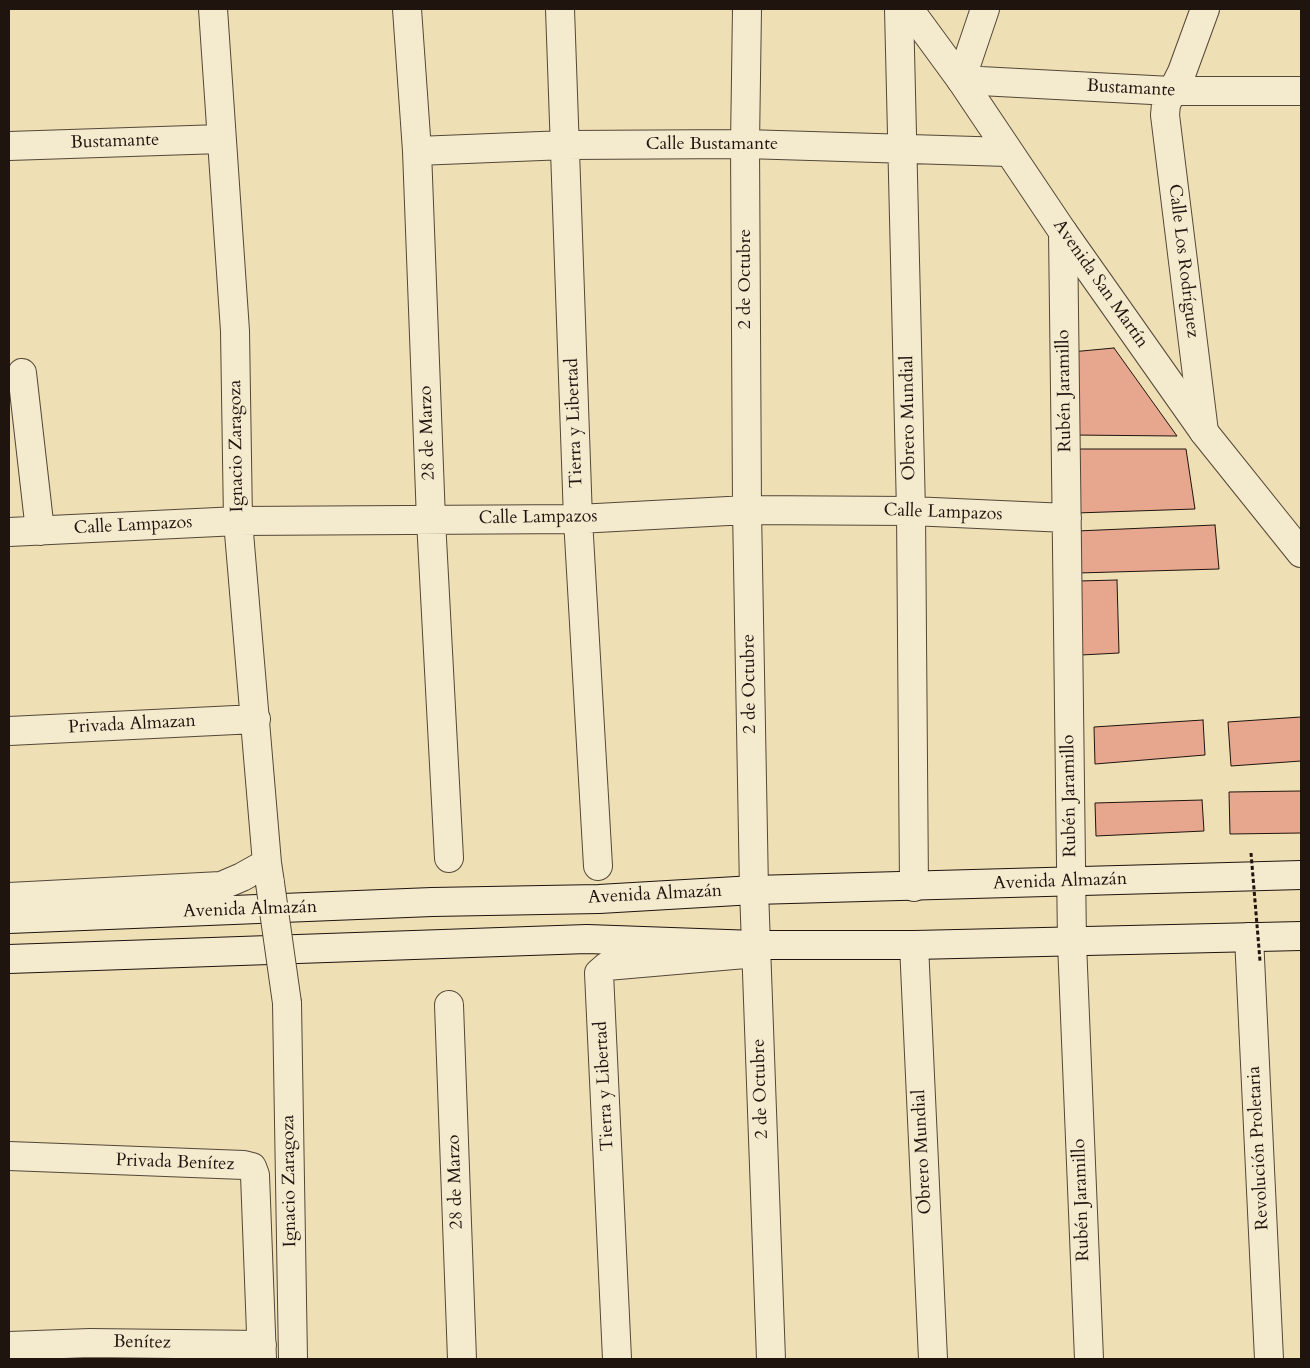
<!DOCTYPE html>
<html>
<head>
<meta charset="utf-8">
<style>
  body { margin:0 }
  #map { position:relative; width:1310px; height:1368px; overflow:hidden; background:#eedfb4; font-family:Cardo,serif }
  canvas { display:block }
  .frame { position:absolute; inset:0; border:10px solid #1f140e; pointer-events:none }
</style>
</head>
<body>
<div id="map">
<canvas width="1310" height="1368"></canvas>
<div class="frame"></div>
</div>
<script>
const g = document.querySelector('canvas').getContext('2d');
g.lineJoin = 'round';
function fillPath(path, color) {
  g.fillStyle = color;
  g.fill(path, 'evenodd');
}
function shape(rows) {
  const path = new Path2D();
  for (const r of rows) {
    path.moveTo(r[0], r[1]);
    for (let i = 2; i < r.length; i += 2) path.lineTo(r[i], r[i + 1]);
  }
  return path;
}
function strokePath(path, color, width, dash) {
  g.strokeStyle = color;
  g.lineWidth = width;
  g.lineCap = dash ? 'butt' : 'round';
  g.setLineDash(dash || []);
  g.stroke(path);
}
function label(font, color, halo, rows, align = 'center') {
  g.font = font + ' Cardo,serif';
  g.lineWidth = 4.5;
  g.setLineDash([]);
  g.textBaseline = 'middle';
  g.strokeStyle = halo;
  g.fillStyle = color;
  for (const [text, x, y, turn = 0] of rows) {
    g.save();
    g.translate(x, y);
    g.rotate((+turn || 0) * Math.PI / 180);
    g.textAlign = isNaN(turn) ? turn : align;
    if (halo) g.strokeText(text, 0, 0);
    g.fillText(text, 0, 0);
    g.restore();
  }
}
const building = shape([
  [1114,348,1177,436,1073,435,1071,352,1114,348],
  [1074,449,1186,449,1195,509,1076,513,1074,449],
  [1215,525,1219,569,1078,573,1077,531,1215,525],
  [1117,580,1119,653,1081,655,1079,581,1117,580],
  [1301,717,1301,761,1231,766,1228,722,1301,717],
  [1203,720,1205,755,1095,764,1094,727,1203,720],
  [1301,791,1301,833,1230,834,1229,792,1301,791],
  [1202,800,1204,831,1096,836,1095,803,1202,800]
]);
fillPath(building, '#e7a78f');
strokePath(building, '#1f140e', 1);
const minor = shape([
  [213,9,235,331,238,521,267,863,270,883],
  [407,9,417,151,431,520,449,858],
  [560,9,578,519,598,866],
  [747,9,745,144,747,510,754,890,771,1359],
  [899,9,911,511,914,887],
  [985,9,961,80,1171,91,1301,91],
  [9,146,221,139],
  [417,151,566,145,745,144,1008,152],
  [1063,232,1072,943,1089,1359],
  [22,373,40,531],
  [1204,432,1165,115,1166,104,1182,72,1205,9],
  [9,532,238,521,578,519,747,510,911,511,1067,518],
  [9,731,256,719],
  [9,897,221,886,242,877,267,863],
  [1249,937,1269,1359],
  [914,945,933,1359],
  [287,1003,293,1359],
  [449,1005,462,1359],
  [9,1156,244,1165,252,1167,255,1175,262,1359],
  [9,1346,90,1343,262,1345],
  [617,1359,599,973,607,966,745,954]
]);
const tertiary = shape([
  [909,9,961,80,1063,232,1204,432,1301,553]
]);
const secondary = shape([
  [9,919,432,902,599,899,754,890,1301,875],
  [9,959,587,939,755,945,914,945,1301,936]
]);
strokePath(minor, '#534738', 30);
strokePath(tertiary, '#534738', 30);
strokePath(secondary, '#1f140e', 30);
strokePath(minor, '#f4eace', 28);
strokePath(tertiary, '#f4eace', 28);
strokePath(secondary, '#f4eace', 28);
const minorBridge = shape([
  [270,883,287,1003]
]);
strokePath(minorBridge, '#534738', 30, []);
strokePath(shape([
  [1251,853,1260,961]
]), '#1f140e', 3, [4, 2.5]);
strokePath(minorBridge, '#f4eace', 28);
label('18px', '#1f140e', '#f4eace', [
  ["Bustamante",1131,89,3],
  ["Bustamante",115,142,-2],
  ["Calle Bustamante",712,145],
  ["Calle Los Rodríguez",1183,261,83],
  ["2 de Octubre",746,279,-90],
  ["Avenida San Martín",1100,284,55],
  ["Rubén Jaramillo",1065,391,-91],
  ["Obrero Mundial",909,418,-91],
  ["Tierra y Libertad",575,423,-92],
  ["28 de Marzo",428,433,-92],
  ["Ignacio Zaragoza",237,446,-91],
  ["Calle Lampazos",943,513,2],
  ["Calle Lampazos",538,518,-1],
  ["Calle Lampazos",133,526,-3],
  ["2 de Octubre",750,684,-91],
  ["Privada Almazan",132,725,-3],
  ["Rubén Jaramillo",1070,796,-91],
  ["Avenida Almazán",1060,882,-2],
  ["Avenida Almazán",655,895,-3],
  ["Avenida Almazán",250,910,-2],
  ["Tierra y Libertad",605,1086,-93],
  ["2 de Octubre",761,1089,-92],
  ["Revolución Proletaria",1259,1148,-93],
  ["Obrero Mundial",923,1152,-93],
  ["Privada Benítez",175,1163,2],
  ["Ignacio Zaragoza",290,1181,-91],
  ["28 de Marzo",456,1182,-92],
  ["Rubén Jaramillo",1082,1200,-92],
  ["Benítez",142,1343,1]
]);
</script>
</body>
</html>
